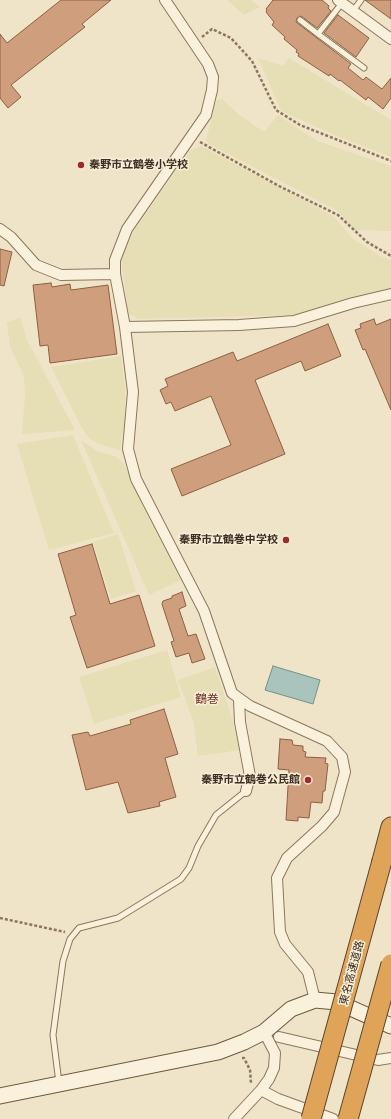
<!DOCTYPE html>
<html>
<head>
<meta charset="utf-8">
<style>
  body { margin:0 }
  canvas { display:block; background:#f0e4c8 }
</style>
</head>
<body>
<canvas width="391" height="1119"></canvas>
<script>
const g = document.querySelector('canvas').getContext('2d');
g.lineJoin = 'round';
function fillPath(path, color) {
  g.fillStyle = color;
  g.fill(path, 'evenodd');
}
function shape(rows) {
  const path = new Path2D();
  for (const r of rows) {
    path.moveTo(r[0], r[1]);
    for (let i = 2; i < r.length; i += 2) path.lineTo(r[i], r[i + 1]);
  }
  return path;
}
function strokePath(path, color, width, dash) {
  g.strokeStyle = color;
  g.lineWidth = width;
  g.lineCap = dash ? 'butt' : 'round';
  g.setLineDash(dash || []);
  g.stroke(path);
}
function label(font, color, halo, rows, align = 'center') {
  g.font = font + ' "Roboto Serif","Noto Sans JP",serif';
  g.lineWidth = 3;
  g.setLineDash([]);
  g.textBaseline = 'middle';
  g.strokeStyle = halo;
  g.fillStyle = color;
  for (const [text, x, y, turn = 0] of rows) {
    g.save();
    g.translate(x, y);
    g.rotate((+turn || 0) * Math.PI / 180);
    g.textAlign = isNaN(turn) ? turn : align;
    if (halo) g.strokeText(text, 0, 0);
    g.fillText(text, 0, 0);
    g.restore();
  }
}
fillPath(shape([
  [227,0,251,0,260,7,244,15],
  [258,58,283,66,289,58,391,120,391,157,339,137,281,111],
  [222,99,237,113,264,132,278,115,317,141,391,166,391,231,354,230,338,211,209,144,206,140,216,100],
  [201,146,333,216,353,239,380,256,391,260,391,290,385,292,348,298,296,315,138,319,128,313,121,257,135,229,191,150],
  [21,318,26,338,75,430,22,434,25,395,24,376,10,347,7,322],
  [121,356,125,387,125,422,120,450,99,444,89,438,82,428,51,367],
  [73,435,114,533,49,550,17,444],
  [81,440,97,451,117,457,124,464,147,515,181,580,149,595],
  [118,534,136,591,111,599,93,542],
  [167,650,181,697,94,724,79,677],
  [215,667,233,721,240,750,198,756,193,720,178,680]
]), '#e6deb5');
const water = shape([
  [273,666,320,680,313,704,265,690,273,666]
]);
fillPath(water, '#a9c4bc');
strokePath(water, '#6f938a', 1);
const building = shape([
  [61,0,111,0,82,24,85,27,11,85,21,97,8,108,0,98,0,34,7,43,61,0],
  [273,0,322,0,329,6,328,8,331,11,317,28,301,16,297,18,296,22,351,64,348,68,363,80,366,77,382,89,391,78,391,98,383,109,368,97,366,100,340,80,339,81,330,74,329,76,298,56,299,54,296,52,297,50,284,39,285,37,272,25,274,22,266,12,267,10,266,9,273,0],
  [365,0,391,0,391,19,365,0],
  [338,15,369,38,356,57,324,33,338,15],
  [0,249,12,252,4,286,0,285,0,249],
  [51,283,52,287,70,284,71,290,108,285,117,354,50,363,48,345,40,346,33,285,51,283],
  [374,319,376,325,391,319,391,410,365,349,363,350,355,330,361,328,360,324,374,319],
  [328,324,341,356,305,371,301,361,255,380,285,454,182,496,171,469,231,445,211,396,175,411,171,402,166,404,160,390,168,386,165,379,233,352,237,361,328,324],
  [92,544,110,604,139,595,155,646,87,668,70,617,76,615,58,554,92,544],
  [182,592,186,606,179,609,188,636,196,634,205,659,192,663,189,653,176,657,171,642,174,641,162,604,163,601,172,598,172,596,182,592],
  [164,709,178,754,165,758,176,797,159,802,160,806,128,813,118,782,86,790,72,735,88,732,90,736,131,724,130,720,164,709],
  [280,739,292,740,293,745,303,746,303,751,306,752,305,757,326,758,325,763,328,764,325,791,323,791,322,803,311,802,309,818,298,817,298,821,286,820,289,770,278,769,280,739]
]);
fillPath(building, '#cf9f7d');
strokePath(building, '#8d5f41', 1);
const lane = shape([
  [342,3,318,34,364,68],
  [353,11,361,0],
  [300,20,318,34],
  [59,1083,53,1035,63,961,70,939,79,928,118,918,181,879,189,868,198,846,216,815,246,791]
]);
const street = shape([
  [165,0,208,64,213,77,212,90,206,115,127,229,115,260,115,274,125,327,133,392,128,449,136,479,204,611,232,693,250,706,327,741,342,757,345,772,334,812,322,826,287,858,277,878,280,932,285,944,308,972,315,1000],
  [338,0,391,39],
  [0,229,11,237,36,265,61,275,115,274],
  [125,327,239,325,294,321,353,303,391,294],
  [239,700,240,722,250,776,246,791],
  [279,1037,378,1060,391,1058],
  [261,1090,278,1099,333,1119],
  [234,1119,261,1090,269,1079,274,1068,275,1053,264,1032]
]);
const secondary = shape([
  [0,1096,218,1052,244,1042,264,1032,291,1009,315,1000,337,1002,391,1026]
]);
const highway = shape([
  [382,861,391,827]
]);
strokePath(lane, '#8d765c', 7);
strokePath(street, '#8d765c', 12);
strokePath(secondary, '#6f573f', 17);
strokePath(highway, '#5b4430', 21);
strokePath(shape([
  [202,37,212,29,231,38,252,61,276,110,300,125,391,161],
  [200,142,279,186,338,215,367,242,391,256],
  [0,918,65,932],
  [242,1058,244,1058,250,1070,251,1083]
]), '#8d765c', 2.5, [3, 2]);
strokePath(lane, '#faf1dc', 5);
strokePath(street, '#faf1dc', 10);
strokePath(secondary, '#faf1dc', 15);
strokePath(highway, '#e0a458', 19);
const highwayBridge = shape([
  [311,1119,382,861],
  [348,1119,391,964]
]);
strokePath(highwayBridge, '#5b4430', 21, []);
strokePath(highwayBridge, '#e0a458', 19);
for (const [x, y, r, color] of [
  [81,165,4,"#9e2a2b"],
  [286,540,4,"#9e2a2b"],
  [308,780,4,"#9e2a2b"]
]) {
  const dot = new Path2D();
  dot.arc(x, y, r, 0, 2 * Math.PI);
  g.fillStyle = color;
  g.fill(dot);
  strokePath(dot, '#f7eed8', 1.5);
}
label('bold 11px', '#3d2e20', '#f7eed8', [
  ["秦野市立鶴巻小学校",89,165,"left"],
  ["秦野市立鶴巻中学校",278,540],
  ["秦野市立鶴巻公民館",300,780]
], 'right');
label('11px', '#3d2e20', '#f7eed8', [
  ["東名高速道路",352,973,-75]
]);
label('12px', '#6b2e1e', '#f7eed8', [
  ["鶴巻",207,699]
]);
</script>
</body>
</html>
